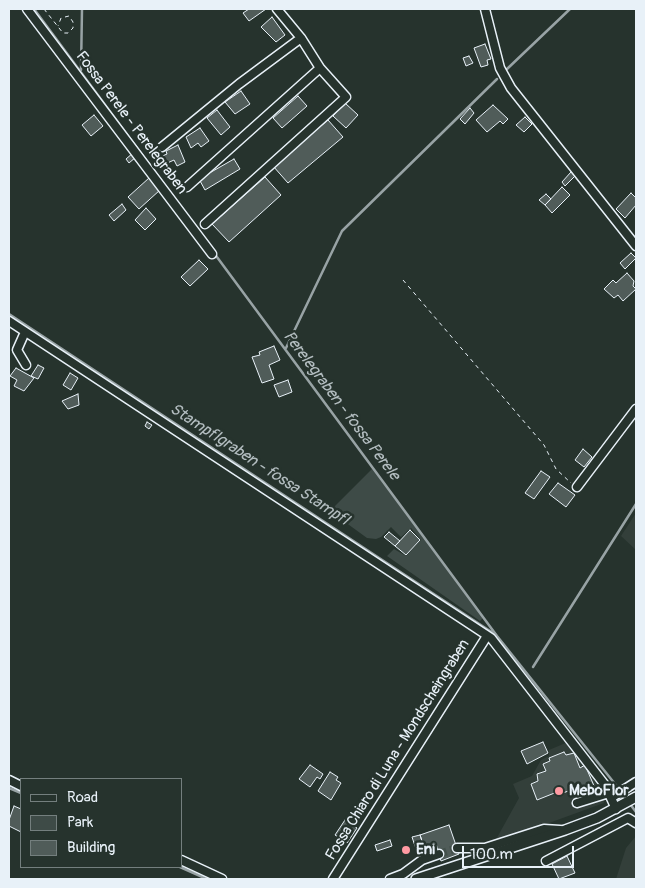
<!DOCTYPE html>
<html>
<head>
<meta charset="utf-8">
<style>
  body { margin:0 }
  #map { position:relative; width:645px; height:888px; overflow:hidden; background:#26332d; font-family:Pangolin,sans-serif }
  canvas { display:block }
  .frame { position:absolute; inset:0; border:10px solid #e8f1f8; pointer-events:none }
  .legend { position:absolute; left:20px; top:778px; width:162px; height:90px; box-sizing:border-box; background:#26332d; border:1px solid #747f7e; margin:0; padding:6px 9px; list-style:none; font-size:15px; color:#e8f1f8 }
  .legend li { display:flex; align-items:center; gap:10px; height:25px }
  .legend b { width:25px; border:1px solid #747f7e }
  .scale { position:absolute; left:462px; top:846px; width:112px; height:22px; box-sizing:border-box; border:2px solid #e8f1f8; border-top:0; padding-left:6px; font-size:15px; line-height:18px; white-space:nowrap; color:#e8f1f8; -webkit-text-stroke:4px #26332d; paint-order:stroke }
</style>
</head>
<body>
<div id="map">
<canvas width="645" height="888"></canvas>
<div class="frame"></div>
<ul class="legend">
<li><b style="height:6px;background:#26332d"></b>Road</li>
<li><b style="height:14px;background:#3e4b47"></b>Park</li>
<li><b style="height:14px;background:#505c59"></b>Building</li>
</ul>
<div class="scale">100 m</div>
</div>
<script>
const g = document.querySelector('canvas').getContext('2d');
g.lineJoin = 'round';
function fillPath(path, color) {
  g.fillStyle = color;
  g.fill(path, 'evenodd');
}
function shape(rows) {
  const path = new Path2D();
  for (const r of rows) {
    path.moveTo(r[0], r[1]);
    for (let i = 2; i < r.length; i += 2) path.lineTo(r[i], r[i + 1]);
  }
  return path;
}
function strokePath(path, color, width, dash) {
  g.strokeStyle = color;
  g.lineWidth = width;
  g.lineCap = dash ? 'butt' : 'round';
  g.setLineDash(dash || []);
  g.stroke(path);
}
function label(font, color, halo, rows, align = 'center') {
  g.font = font + ' Pangolin,sans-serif';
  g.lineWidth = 5;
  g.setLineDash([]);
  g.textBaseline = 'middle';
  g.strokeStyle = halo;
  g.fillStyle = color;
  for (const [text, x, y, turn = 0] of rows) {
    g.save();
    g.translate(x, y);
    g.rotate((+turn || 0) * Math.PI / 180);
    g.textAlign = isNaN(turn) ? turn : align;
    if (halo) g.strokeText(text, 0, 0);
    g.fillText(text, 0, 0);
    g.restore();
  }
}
fillPath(shape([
  [636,513,636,550,621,536],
  [568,742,601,784,604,803,494,843,519,798,513,784,532,776,541,760,549,756,549,750],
  [636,836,636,879,616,879,626,848]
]), '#333f3a');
fillPath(shape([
  [372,469,484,617,480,621,387,556,394,549,406,556,421,540,411,528,401,537,391,527,381,537,376,539,367,538,334,514,334,507]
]), '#3e4b47');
strokePath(shape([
  [34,9,186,214],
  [507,69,570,9],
  [81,70,82,9],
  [214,253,497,636,627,799],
  [9,314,496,635],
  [286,348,342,231,497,79],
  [533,667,636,504],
  [9,788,21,793],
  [630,804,636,812],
  [180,867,207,879]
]), '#98a3a5', 2.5);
const building = shape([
  [249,9,266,9,249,21,243,13,249,9],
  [272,17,285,35,276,42,261,27,272,17],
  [485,44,491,59,487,60,488,65,481,67,474,48,485,44],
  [469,56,473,63,466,66,463,58,469,56],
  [241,91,250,104,235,114,225,102,241,91],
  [298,96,307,106,282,128,273,118,298,96],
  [345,103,358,115,346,128,333,116,345,103],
  [493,105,508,119,503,124,500,121,487,132,476,120,493,105],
  [470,108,474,113,465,124,460,119,470,108],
  [217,110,230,127,221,135,207,118,217,110],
  [94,115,103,126,91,136,82,125,94,115],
  [525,117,532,124,524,132,516,125,525,117],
  [328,120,343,137,288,183,273,166,328,120],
  [200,128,209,141,201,147,198,143,191,148,186,137,200,128],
  [178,145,185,162,177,166,174,160,163,165,160,157,167,154,166,151,178,145],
  [133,153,136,157,129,163,126,159,133,153],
  [234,159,240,169,205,190,199,179,234,159],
  [571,172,575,176,565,186,562,182,571,172],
  [265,177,281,195,229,242,212,224,265,177],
  [149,178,160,190,139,209,128,197,149,178],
  [562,187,570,195,552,213,545,205,562,187],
  [631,193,636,198,636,205,625,218,616,209,631,193],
  [546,194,551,199,545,205,539,200,546,194],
  [122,204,126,210,114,221,109,215,122,204],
  [146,208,156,219,145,230,135,220,146,208],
  [631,253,636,258,625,269,620,263,631,253],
  [199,260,208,269,190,286,181,277,199,260],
  [627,273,634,281,633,286,636,289,623,301,618,295,614,298,604,289,613,280,616,283,627,273],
  [274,346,280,360,269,365,274,379,262,383,252,357,260,355,259,352,274,346],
  [38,365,44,368,38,379,31,376,38,365],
  [16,368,34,378,24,391,14,386,17,380,10,376,16,368],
  [70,373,78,378,71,390,63,385,70,373],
  [288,380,292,392,279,397,274,385,288,380],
  [78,394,79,405,68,409,62,401,78,394],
  [147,422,152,425,149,429,145,426,147,422],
  [583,449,592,457,584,467,575,460,583,449],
  [541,471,550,477,534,499,525,493,541,471],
  [558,483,575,495,566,507,549,494,558,483],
  [410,530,420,540,406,555,395,546,410,530],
  [389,532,400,541,395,546,384,537,389,532],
  [543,742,548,753,527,764,521,751,543,742],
  [564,752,566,755,574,753,580,768,585,765,595,788,579,794,576,788,563,793,562,790,537,800,531,784,538,781,537,774,546,771,543,764,550,761,549,758,564,752],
  [310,765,323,774,320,779,317,777,310,787,299,779,310,765],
  [330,772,338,777,336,780,341,783,331,800,318,791,330,772],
  [14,806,21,809,21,832,9,826,9,820,14,806],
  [345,820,357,828,347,843,335,835,345,820],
  [449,825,459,854,441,861,436,844,424,847,420,835,449,825],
  [420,835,424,847,416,849,412,837,420,835],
  [390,840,392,846,377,851,375,845,390,840],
  [567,856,575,873,559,879,552,864,567,856]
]);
fillPath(building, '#505c59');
strokePath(building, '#e8f1f8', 1);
strokePath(shape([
  [439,854,457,848]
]), '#43504b', 8, [8, 4]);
const minor = shape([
  [27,9,212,254],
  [485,9,500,68,511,88,636,246],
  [162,147,239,84,301,38],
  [187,187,320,68],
  [205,224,346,97,320,68,301,38,277,9],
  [9,321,491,638,605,785,616,809],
  [25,332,17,350,26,365],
  [577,487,636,409],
  [9,780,21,786],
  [611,798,636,782],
  [577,803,609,793],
  [457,848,485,848,544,829,560,830],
  [181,860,222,879],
  [546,861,628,818,636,823],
  [333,879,487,636],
  [390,879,403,874,422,860,439,854]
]);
const major = shape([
  [416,879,565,830,597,818,636,797]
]);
strokePath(minor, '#e8f1f8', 11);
strokePath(major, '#e8f1f8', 12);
strokePath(shape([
  [44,9,63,33,68,33,73,28,73,22,69,16,61,18,58,26],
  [403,280,544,445,556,469,571,483]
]), '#e8f1f8', 1, [4, 4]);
strokePath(minor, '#26332d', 8);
strokePath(major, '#26332d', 9);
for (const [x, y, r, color] of [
  [559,791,5,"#ff9aa2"],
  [406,850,5,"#ff9aa2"]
]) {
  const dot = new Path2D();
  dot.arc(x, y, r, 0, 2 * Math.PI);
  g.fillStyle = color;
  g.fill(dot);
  strokePath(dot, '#26332d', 2);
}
label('15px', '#e8f1f8', '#26332d', [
  ["Fossa Perele - Perelegraben",131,123,53],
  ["Fossa Chiaro di Luna - Mondscheingraben",398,750,-58]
]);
label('bold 15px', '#e8f1f8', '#26332d', [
  ["MeboFlor",569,791],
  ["Eni",416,850]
], 'left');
label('italic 16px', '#b3bdc0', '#26332d', [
  ["Perelegraben - fossa Perele",341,406,53],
  ["Stampflgraben - fossa Stampfl",259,465,33]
]);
</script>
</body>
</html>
